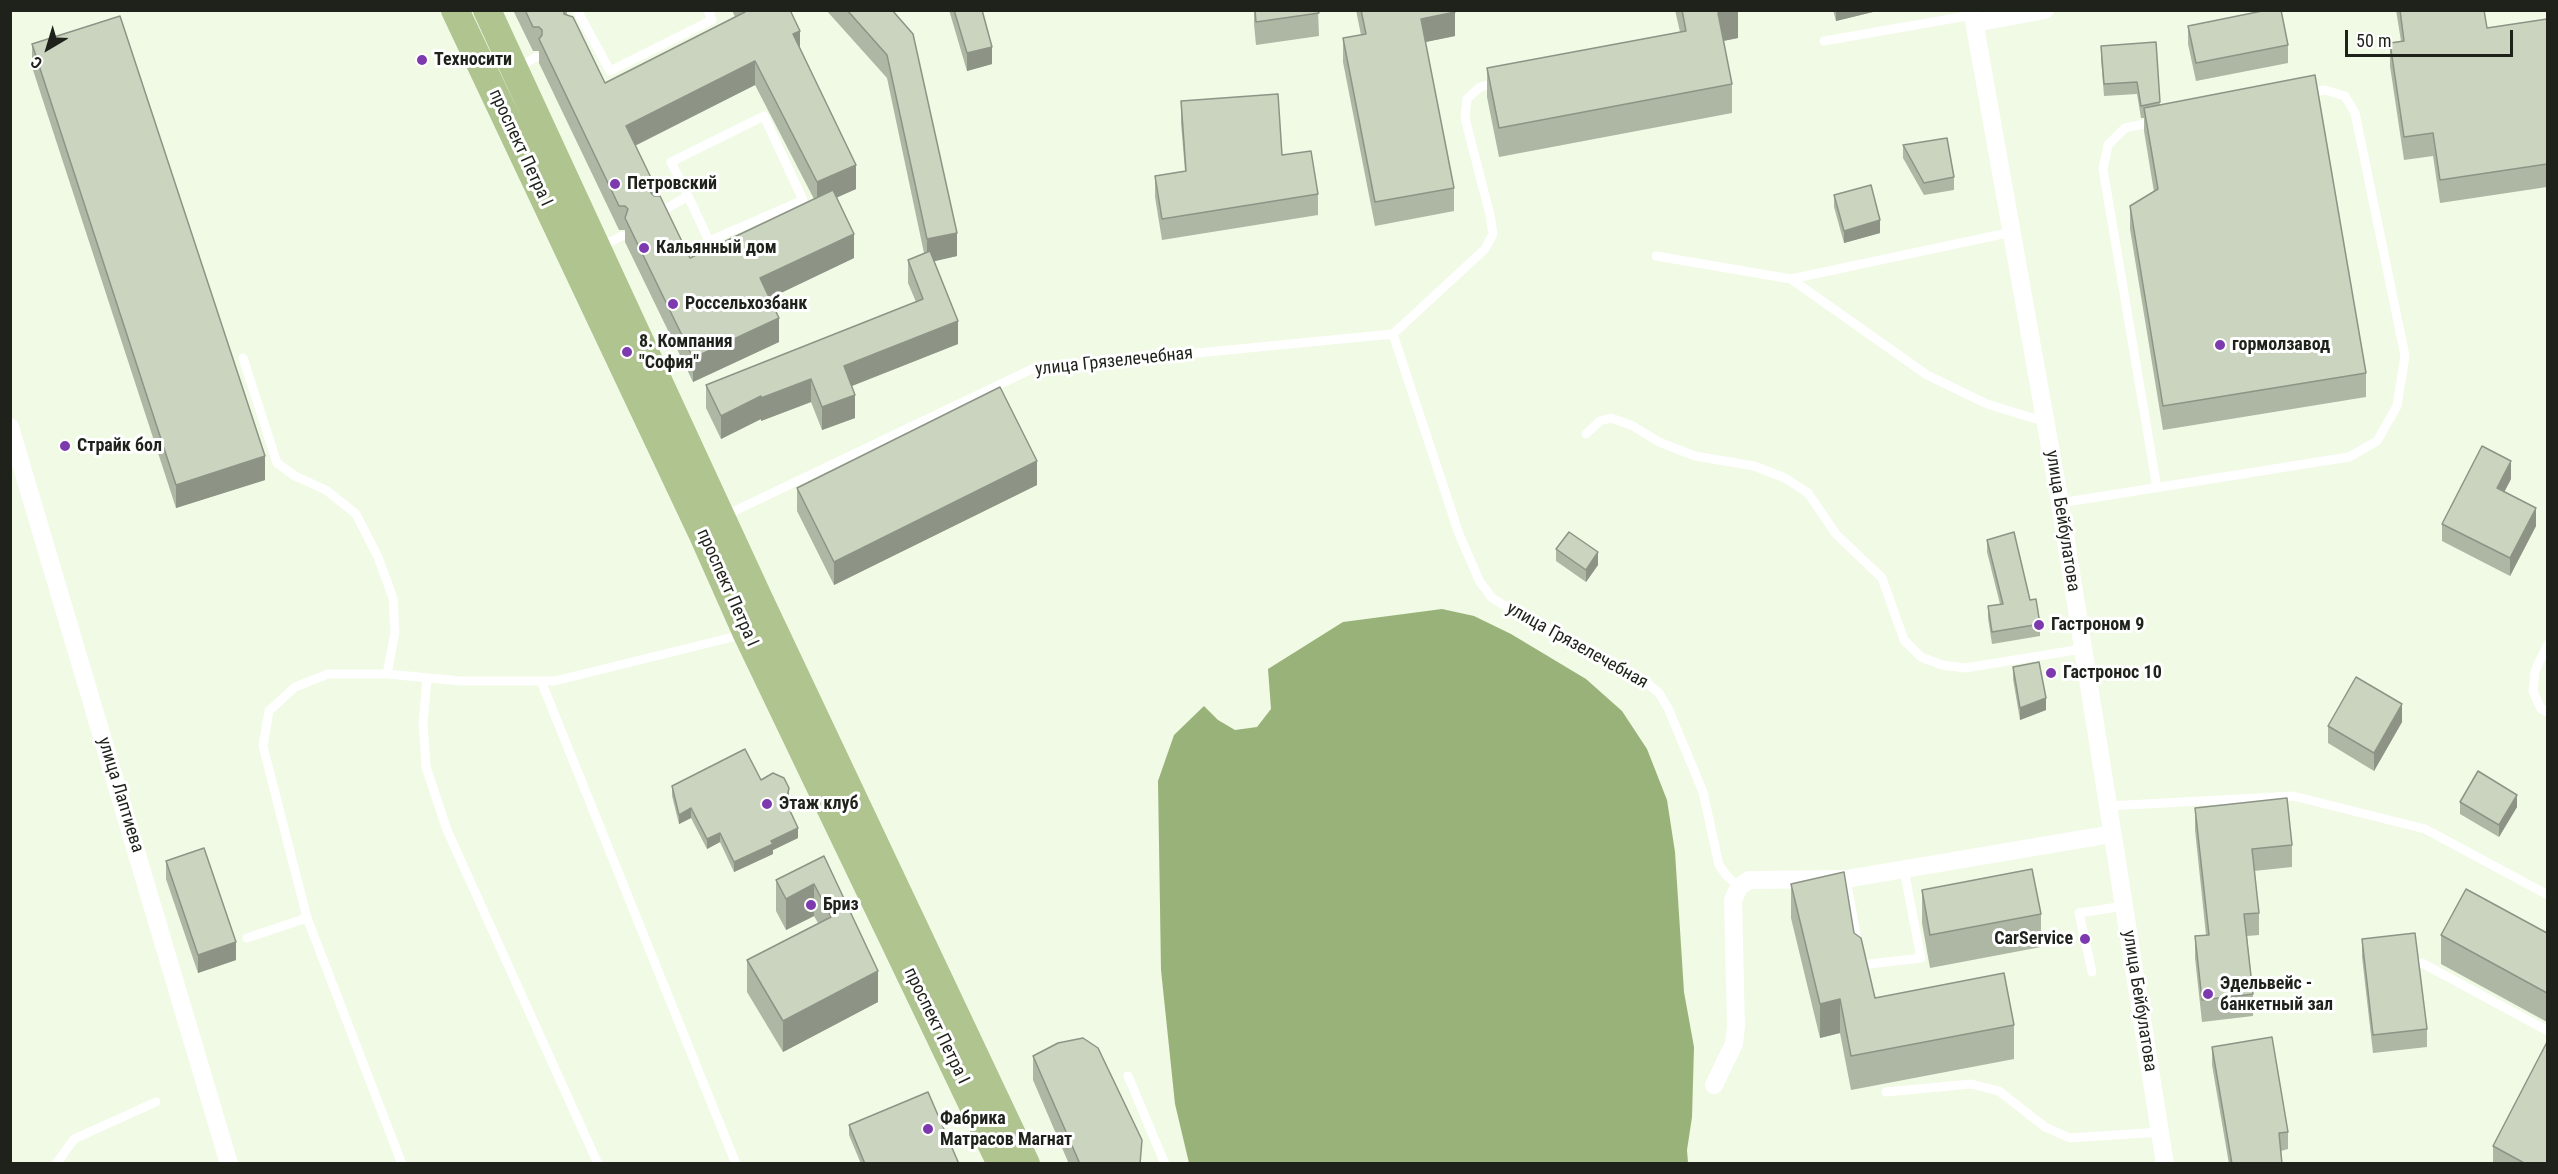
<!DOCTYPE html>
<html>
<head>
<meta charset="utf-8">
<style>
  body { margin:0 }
  #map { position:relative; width:2558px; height:1174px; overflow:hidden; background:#f0fae5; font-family:"Roboto Condensed",sans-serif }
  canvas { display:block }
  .frame { position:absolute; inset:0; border:12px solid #1e221a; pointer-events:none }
  .north { position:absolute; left:18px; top:18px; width:60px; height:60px; -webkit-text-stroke:4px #fff; paint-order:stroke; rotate:218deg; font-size:16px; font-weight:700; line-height:24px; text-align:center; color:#1e221a }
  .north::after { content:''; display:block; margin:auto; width:21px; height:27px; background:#1e221a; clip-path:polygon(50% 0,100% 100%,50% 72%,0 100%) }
  .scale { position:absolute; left:2345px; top:30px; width:168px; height:27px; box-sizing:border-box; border:3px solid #1e221a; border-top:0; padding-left:8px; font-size:18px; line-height:21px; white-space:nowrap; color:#1e221a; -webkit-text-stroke:4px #fff; paint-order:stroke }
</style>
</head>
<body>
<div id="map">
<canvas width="2558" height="1174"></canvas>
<div class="frame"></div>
<div class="north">С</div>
<div class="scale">50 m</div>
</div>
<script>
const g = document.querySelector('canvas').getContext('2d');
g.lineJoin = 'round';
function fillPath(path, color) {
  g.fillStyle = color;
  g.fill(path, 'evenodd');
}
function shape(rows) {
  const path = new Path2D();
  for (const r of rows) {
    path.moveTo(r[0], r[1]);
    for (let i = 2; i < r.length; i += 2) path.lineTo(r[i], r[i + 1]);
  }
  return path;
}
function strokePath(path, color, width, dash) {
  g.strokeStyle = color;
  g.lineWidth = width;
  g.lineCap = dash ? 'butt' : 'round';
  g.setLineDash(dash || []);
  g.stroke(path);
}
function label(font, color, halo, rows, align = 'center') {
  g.font = font + ' "Roboto Condensed",sans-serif';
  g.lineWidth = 6;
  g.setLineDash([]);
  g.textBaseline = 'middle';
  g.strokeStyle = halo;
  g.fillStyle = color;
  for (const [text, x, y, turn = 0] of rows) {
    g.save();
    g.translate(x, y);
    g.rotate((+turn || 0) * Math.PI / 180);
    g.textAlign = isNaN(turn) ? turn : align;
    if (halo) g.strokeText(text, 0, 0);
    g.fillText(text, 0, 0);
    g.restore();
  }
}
fillPath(shape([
  [1442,609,1474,616,1511,634,1586,679,1622,711,1647,749,1667,800,1675,852,1684,992,1694,1047,1692,1117,1687,1150,1688,1163,1189,1163,1175,1104,1161,970,1158,781,1174,735,1204,706,1218,720,1235,730,1257,727,1271,709,1268,669,1343,622]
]), '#99b279');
strokePath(shape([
  [577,10,610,71,712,20,708,10],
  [1824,41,1973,15],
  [517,69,536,57],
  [2154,122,2125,128,2108,145,2103,169,2157,488],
  [657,214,688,196,671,162,764,116,803,200,709,241,688,196],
  [599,247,622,236],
  [1656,256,1791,279,1927,375,1987,404,2046,422],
  [1791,279,2012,232],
  [1393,334,1459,534,1480,582,1492,598,1510,609,1642,679,1659,693,1668,708,1703,792,1719,865,1727,876,1739,887],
  [243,358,277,463,295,476,326,490,356,514,378,557,393,598,395,632,387,674],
  [1586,434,1600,421,1611,418,1633,426,1659,442,1695,456,1754,466,1785,478,1808,493,1836,534,1882,578,1904,640,1921,657,1942,665,1965,668,2082,649],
  [2060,503,2349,457,2377,441,2397,406,2405,356,2355,113,2345,96,2325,90,2306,94],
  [724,516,1032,369,1393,334,1485,249,1493,234,1490,215,1465,118,1467,99,1480,87,1498,82],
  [2548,644,2535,671,2533,691,2541,709,2548,712],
  [427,678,423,724,426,767,447,830,598,1164],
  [541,681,736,1164],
  [2108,806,2293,796,2425,829,2548,895],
  [1846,879,1858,944],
  [307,918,402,1164],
  [247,938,307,918,263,746,269,711,295,687,328,674,387,674,461,681,555,681,745,634],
  [1861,961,1861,965,1921,958,1904,870],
  [2422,963,2548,1031],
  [2092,972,2079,913,2124,906],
  [1128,1076,1165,1164],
  [1886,1092,1971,1084,1999,1091,2045,1127,2070,1138,2160,1132],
  [56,1164,74,1139,156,1102]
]), '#fff', 9);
strokePath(shape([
  [1972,10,2060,503,2165,1164],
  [1975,23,2045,10],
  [10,427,229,1164],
  [1714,1085,1734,1044,1736,1026,1733,900,1739,887,1749,880,1846,879,2112,834]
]), '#fff', 18);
strokePath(shape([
  [455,10,703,535,747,634,1001,1164],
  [487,10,760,601,1026,1164]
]), '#afc48f', 28);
fillPath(shape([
  [513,10,567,10,567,15,605,83,735,17,732,10,790,10,800,48,856,189,836,198,854,258,770,298,779,342,693,382,625,242,625,230,619,230,539,63,539,51,533,51],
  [755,85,814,199,690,258,654,196,654,184,635,146],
  [826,10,892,10,957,256,934,261,958,344,852,386,855,418,822,430,811,402,761,421,761,419,721,439,706,408,706,385,916,302,908,283,908,260,924,253,887,78],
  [949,10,982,10,992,64,967,71],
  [1254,10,1318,10,1319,36,1256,45,1254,24],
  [1356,10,1454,10,1455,36,1425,42,1454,188,1454,211,1375,226,1343,62,1343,38,1361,35],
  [1675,10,1738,10,1738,38,1723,41,1732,84,1732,113,1499,157,1487,97,1487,68,1680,32],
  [1833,10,1877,10,1877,11,1836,21],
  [2396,10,2484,10,2487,28,2547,19,2547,187,2440,203,2433,156,2404,160,2390,66,2390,43,2401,41],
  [2188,26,2288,45,2288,63,2196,81,2188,44],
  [2156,42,2160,105,2366,373,2366,397,2163,430,2130,229,2130,206,2154,192,2144,131,2144,118,2141,118,2137,94,2104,96,2101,58,2101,46],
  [32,44,265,480,176,508,32,67],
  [1181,101,1282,155,1318,194,1318,215,1162,240,1155,197,1155,176,1185,171,1181,123],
  [1903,145,1954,177,1954,190,1924,195,1903,158],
  [1834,195,1880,233,1844,243,1834,207],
  [2511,479,2504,492,2536,526,2510,576,2442,541,2442,524],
  [1037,485,834,585,797,511,797,488],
  [1987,540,2030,600,2040,624,2040,636,1992,644,1988,618,1988,606,2000,604,1987,552],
  [1556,549,1598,565,1586,582,1556,561],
  [2013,667,2046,710,2020,720,2013,679],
  [2402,722,2374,771,2328,743,2328,726],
  [761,780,789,798,787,805,798,838,773,850,773,854,734,872,720,842,707,849,691,818,679,824,672,796,672,786],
  [2460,802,2517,807,2499,837,2460,814],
  [2195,808,2292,845,2292,867,2254,871,2259,913,2259,935,2247,936,2253,994,2253,1016,2202,1022,2195,958,2195,936,2206,935,2195,830],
  [824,856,878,1002,783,1052,747,992,747,960,818,923,814,916,786,930,776,911,776,880],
  [166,861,236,960,198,973,166,879],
  [1791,884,1854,933,1875,998,2014,1025,2014,1059,1851,1090,1840,1033,1820,1038,1791,918],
  [1922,890,2041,914,2041,947,1930,968,1922,923],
  [2547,933,2547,1022,2441,964,2441,935],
  [2362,939,2427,1029,2427,1047,2373,1053,2362,957],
  [2212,1047,2288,1132,2288,1149,2281,1151,2282,1164,2229,1164,2212,1065],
  [1033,1056,1142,1163,1069,1164,1033,1080],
  [849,1125,959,1164,861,1164,849,1135],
  [2493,1146,2547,1164,2493,1164]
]), '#aeb6a4');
fillPath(shape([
  [1731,10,1738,10,1738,38,1718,42,1718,13],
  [1836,10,1877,10,1877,11,1836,21],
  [1455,12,1455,36,1421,43,1421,19],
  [800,31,800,55,793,34],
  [992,47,992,64,967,71,967,53],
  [755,61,755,85,626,150,626,126],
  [856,165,856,189,817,206,817,182],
  [654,184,654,208,651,211,651,187],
  [1880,220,1880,233,1844,243,1844,231],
  [957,233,957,256,927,263,927,239],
  [854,234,854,258,760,303,760,278],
  [779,318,779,342,693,382,693,358],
  [958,321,958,344,844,389,844,366],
  [811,379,811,402,761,421,761,398],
  [855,395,855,418,822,430,822,407],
  [761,396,761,419,721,439,721,416],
  [265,456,265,480,176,508,176,485],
  [1037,461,1037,485,834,585,834,562],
  [2511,461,2511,479,2497,506,2497,488],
  [2536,508,2536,526,2510,576,2510,558],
  [1598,552,1598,565,1586,582,1586,570],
  [2046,698,2046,710,2020,720,2020,708],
  [2402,704,2402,722,2374,771,2374,753],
  [789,788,789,798,786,812,786,802],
  [2517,795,2517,807,2499,837,2499,825],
  [691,808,691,818,679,824,679,815],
  [798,828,798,838,773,850,773,854,734,872,734,862,771,841],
  [720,833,720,842,707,849,707,839],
  [814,884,814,916,786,930,786,899],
  [236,942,236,960,198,973,198,955],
  [878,971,878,1002,783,1052,783,1021],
  [1840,999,1840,1033,1820,1038,1820,1004]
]), '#8d9486');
const building = shape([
  [525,10,564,10,564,14,573,17,605,83,745,12,744,10,790,10,800,31,793,34,856,165,817,182,755,61,626,126,654,184,651,187,651,193,654,196,660,196,690,258,833,190,854,234,760,278,779,318,693,358,625,218,628,209,625,206,619,206,539,39,542,35,542,30,539,27,533,27,525,10],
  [847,10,892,10,913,34,957,233,927,239,887,55,847,10],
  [954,10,982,10,992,47,967,53,954,10],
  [1255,10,1318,10,1319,13,1256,22,1255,10],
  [1361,10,1454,10,1455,12,1421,19,1454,188,1375,202,1343,38,1366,34,1361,10],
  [1682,10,1731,10,1718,13,1732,84,1499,128,1487,68,1686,31,1682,10],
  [2267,10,2281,10,2288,45,2196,63,2188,26,2267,10],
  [2400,10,2484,10,2487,28,2547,19,2547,164,2440,180,2433,133,2404,137,2390,43,2404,41,2400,10],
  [120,16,265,456,176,485,32,44,120,16],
  [2156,42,2160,102,2141,106,2137,82,2104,84,2101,46,2156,42],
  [2315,75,2366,373,2163,406,2130,206,2158,189,2144,108,2315,75],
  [1278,94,1282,155,1311,151,1318,194,1162,219,1155,176,1186,171,1181,101,1278,94],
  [1947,138,1954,177,1924,183,1903,145,1947,138],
  [1871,185,1880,220,1844,231,1834,195,1871,185],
  [930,251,958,321,844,366,855,395,822,407,811,379,761,398,761,396,721,416,706,385,923,299,908,260,930,251],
  [1000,387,1037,461,834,562,797,488,1000,387],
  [2482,446,2511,461,2497,488,2536,508,2510,558,2442,524,2482,446],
  [1569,532,1598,552,1586,570,1556,549,1569,532],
  [2014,532,2030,600,2036,599,2040,624,1992,632,1988,606,2003,604,1987,540,2014,532],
  [2039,662,2046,698,2020,708,2013,667,2039,662],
  [2356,677,2402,704,2374,753,2328,726,2356,677],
  [745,749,761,780,773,773,784,778,789,788,786,802,798,828,771,841,773,844,734,862,720,833,707,839,691,808,679,815,672,786,745,749],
  [2478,771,2517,795,2499,825,2460,802,2478,771],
  [2287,798,2292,845,2252,849,2259,913,2244,914,2253,994,2202,1000,2195,936,2209,935,2195,808,2287,798],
  [204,848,236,942,198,955,166,861,204,848],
  [824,856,878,971,783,1021,747,960,831,917,814,884,786,899,776,880,824,856],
  [2032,869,2041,914,1930,935,1922,890,2032,869],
  [1844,872,1854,933,1861,938,1875,998,2004,973,2014,1025,1851,1056,1840,999,1820,1004,1791,884,1844,872],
  [2466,889,2547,933,2547,993,2441,935,2466,889],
  [2415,933,2427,1029,2373,1035,2362,939,2415,933],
  [2272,1037,2288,1132,2279,1133,2282,1164,2232,1164,2212,1047,2272,1037],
  [1083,1038,1098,1048,1142,1140,1140,1164,1080,1164,1033,1056,1058,1043,1083,1038],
  [2547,1042,2547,1164,2526,1164,2493,1146,2547,1042],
  [928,1092,959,1164,865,1164,849,1125,928,1092]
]);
fillPath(building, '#cad4bf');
strokePath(building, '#8d9486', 1.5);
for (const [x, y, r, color] of [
  [422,60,6,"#7d3aaf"],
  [615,184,6,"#7d3aaf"],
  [644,248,6,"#7d3aaf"],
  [673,304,6,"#7d3aaf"],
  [2220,345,6,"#7d3aaf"],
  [627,352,6,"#7d3aaf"],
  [65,446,6,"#7d3aaf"],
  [2039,625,6,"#7d3aaf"],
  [2051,673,6,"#7d3aaf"],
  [767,804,6,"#7d3aaf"],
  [811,905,6,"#7d3aaf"],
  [2085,939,6,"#7d3aaf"],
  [2208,994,6,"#7d3aaf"],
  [928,1129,6,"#7d3aaf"]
]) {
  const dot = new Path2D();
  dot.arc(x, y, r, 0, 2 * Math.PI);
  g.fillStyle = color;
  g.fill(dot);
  strokePath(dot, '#fff', 2);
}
label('bold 18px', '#1e221a', '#fff', [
  ["Техносити",434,60],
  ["Петровский",627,184],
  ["Кальянный дом",656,248],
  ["Россельхозбанк",685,304],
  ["8. Компания",639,342],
  ["\"София\"",639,363],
  ["гормолзавод",2232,345],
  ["Страйк бол",77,446],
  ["Гастроном 9",2051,625],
  ["Гастронос 10",2063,673],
  ["Этаж клуб",779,804],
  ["Бриз",823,905],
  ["CarService",2073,939,"right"],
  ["Эдельвейс -",2220,984],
  ["банкетный зал",2220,1005],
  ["Фабрика",940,1119],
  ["Матрасов Магнат",940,1140]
], 'left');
label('18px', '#1e221a', '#fff', [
  ["проспект Петра I",520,148,65],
  ["улица Грязелечебная",1114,362,-6],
  ["улица Бейбулатова",2062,521,81],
  ["проспект Петра I",727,588,66],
  ["улица Грязелечебная",1577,646,29],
  ["улица Лаптиева",120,795,73],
  ["улица Бейбулатова",2139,1001,81],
  ["проспект Петра I",936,1026,64]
]);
</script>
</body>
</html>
